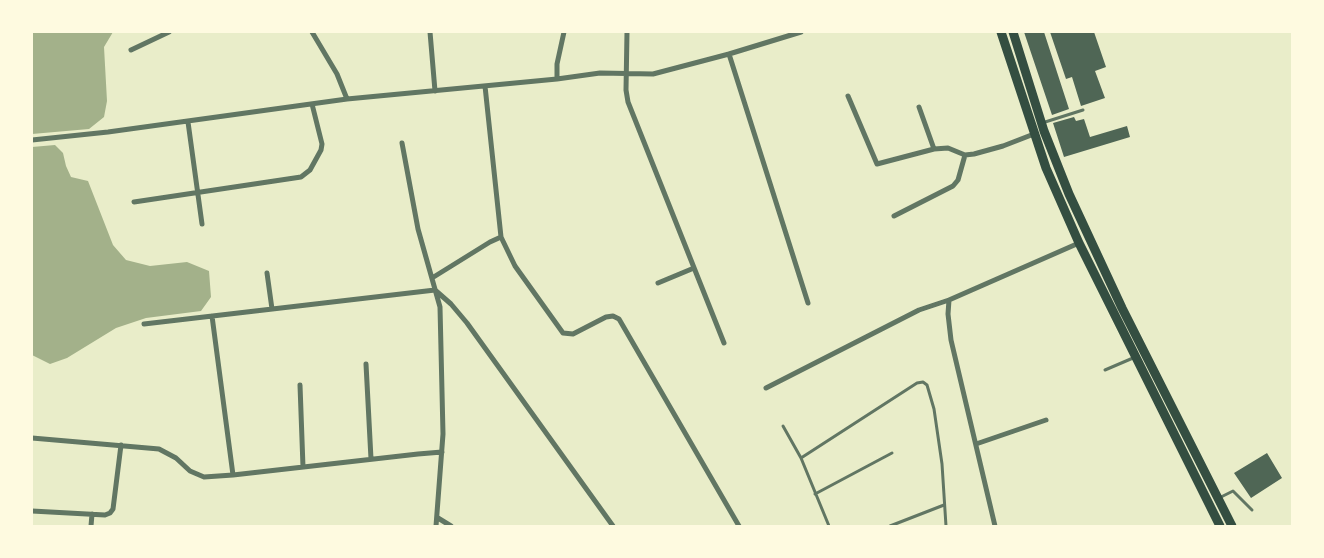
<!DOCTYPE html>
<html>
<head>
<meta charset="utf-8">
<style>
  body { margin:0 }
  #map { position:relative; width:1324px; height:558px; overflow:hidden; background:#e9edc9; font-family:"Crimson Pro",serif }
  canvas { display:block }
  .frame { position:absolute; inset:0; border:33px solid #fefae0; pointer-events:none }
</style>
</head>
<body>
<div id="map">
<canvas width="1324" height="558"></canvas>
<div class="frame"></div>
</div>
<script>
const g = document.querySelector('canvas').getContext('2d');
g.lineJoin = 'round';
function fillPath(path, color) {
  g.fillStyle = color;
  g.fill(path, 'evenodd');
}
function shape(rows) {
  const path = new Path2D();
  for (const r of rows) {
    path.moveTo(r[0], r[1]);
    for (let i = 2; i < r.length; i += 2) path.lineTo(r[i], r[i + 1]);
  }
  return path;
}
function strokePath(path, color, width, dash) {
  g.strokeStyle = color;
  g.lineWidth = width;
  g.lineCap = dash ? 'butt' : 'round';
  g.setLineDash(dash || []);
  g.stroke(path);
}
fillPath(shape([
  [32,32,113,32,104,47,107,101,104,117,89,129,32,134],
  [55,145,63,153,66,166,71,177,88,181,113,245,126,260,150,266,187,262,209,271,211,297,201,311,146,318,116,328,67,358,50,364,32,355,32,147]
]), '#a3b18a');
fillPath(shape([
  [1024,32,1044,32,1069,109,1052,115],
  [1050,32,1094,32,1106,67,1095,71,1105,98,1081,106,1072,77,1066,79],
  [1074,117,1076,121,1084,119,1090,137,1127,126,1130,137,1064,157,1053,123],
  [1267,453,1282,478,1251,498,1234,473]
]), '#4f6655');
strokePath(shape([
  [1042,123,1083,110],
  [1105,370,1133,358],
  [783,426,801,458,829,526],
  [801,458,917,383,923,382,927,385,934,409,942,464,946,526],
  [815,494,892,453],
  [1219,498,1233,491,1252,510],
  [890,526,944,505]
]), '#617663', 3);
strokePath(shape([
  [312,32,337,74,347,99],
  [430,32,435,91],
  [627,32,626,90,628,102,724,343],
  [131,50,169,32],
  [729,54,808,303],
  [557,79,557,64,564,32],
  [485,86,501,237,515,266,563,333,573,334,606,317,613,316,619,319,739,526],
  [848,96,877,164,934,149,948,148,965,155,974,154,1003,146,1034,134],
  [919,107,934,149],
  [188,122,202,224],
  [32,140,108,132,347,99,557,79,600,73,653,74,729,54,801,32],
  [402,143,418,229,440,307,443,434,436,526],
  [134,202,301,177,310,170,321,150,322,144,312,104],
  [894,216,953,186,958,180,965,155],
  [267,273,272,309],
  [432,278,490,242,501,237],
  [658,283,694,268],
  [212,316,233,475],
  [144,324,435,290,451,304,467,323,613,526],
  [366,364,371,459],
  [300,385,303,467],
  [766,388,919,310,949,300],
  [32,438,159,449,176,458,190,471,204,477,233,475,418,454,442,452],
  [976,444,1046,420],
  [32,511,105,515,110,513,113,509,121,445],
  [438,518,451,526],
  [91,526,92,514],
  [995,526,951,340,948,314,949,300,1079,243]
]), '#617663', 5);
strokePath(shape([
  [1001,32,1046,168,1079,243,1220,526],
  [1013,32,1044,131,1069,194,1122,308,1232,526]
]), '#344e41', 9);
</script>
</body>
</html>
